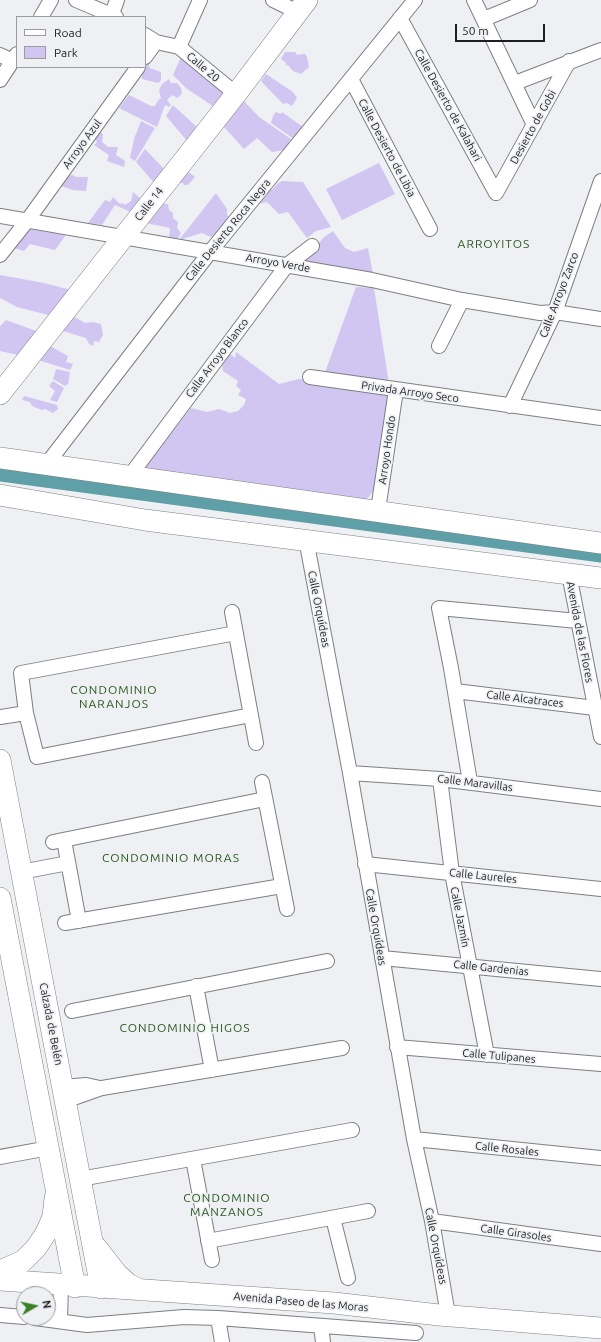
<!DOCTYPE html>
<html>
<head>
<meta charset="utf-8">
<style>
  body { margin:0 }
  #map { position:relative; width:601px; height:1342px; overflow:hidden; background:#eef0f3; font-family:Ubuntu,sans-serif }
  canvas { display:block }
  .legend { position:absolute; left:16px; top:16px; width:130px; height:52px; box-sizing:border-box; background:#eef0f3; border:1px solid #9a9c9e; margin:0; padding:5px 7px; list-style:none; font-size:12px; color:#1d1e1f }
  .legend li { display:flex; align-items:center; gap:8px; height:20px }
  .legend b { width:20px; border:1px solid #9a9c9e }
  .north { position:absolute; left:16px; top:1286px; width:40px; height:40px; box-sizing:border-box; background:#eef0f3; border:1px solid #9a9c9e; border-radius:50%; rotate:81deg; font-size:11px; font-weight:700; line-height:16px; text-align:center; color:#1d1e1f }
  .north::after { content:''; display:block; margin:auto; width:14px; height:18px; background:#3b8126; clip-path:polygon(50% 0,100% 100%,50% 72%,0 100%) }
  .scale { position:absolute; left:455px; top:24px; width:90px; height:18px; box-sizing:border-box; border:2px solid #1d1e1f; border-top:0; padding-left:5px; font-size:12px; line-height:14px; white-space:nowrap; color:#1d1e1f; -webkit-text-stroke:3px #eef0f3; paint-order:stroke }
</style>
</head>
<body>
<div id="map">
<canvas width="601" height="1342"></canvas>
<ul class="legend">
<li><b style="height:5px;background:#fff"></b>Road</li>
<li><b style="height:11px;background:#d1c5f2"></b>Park</li>
</ul>
<div class="north">N</div>
<div class="scale">50 m</div>
</div>
<script>
const g = document.querySelector('canvas').getContext('2d');
g.lineJoin = 'round';
function fillPath(path, color) {
  g.fillStyle = color;
  g.fill(path, 'evenodd');
}
function shape(rows) {
  const path = new Path2D();
  for (const r of rows) {
    path.moveTo(r[0], r[1]);
    for (let i = 2; i < r.length; i += 2) path.lineTo(r[i], r[i + 1]);
  }
  return path;
}
function strokePath(path, color, width, dash) {
  g.strokeStyle = color;
  g.lineWidth = width;
  g.lineCap = dash ? 'butt' : 'round';
  g.setLineDash(dash || []);
  g.stroke(path);
}
function label(font, color, halo, rows, align = 'center') {
  g.font = font + ' Ubuntu,sans-serif';
  g.lineWidth = 3.5;
  g.setLineDash([]);
  g.textBaseline = 'middle';
  g.strokeStyle = halo;
  g.fillStyle = color;
  for (const [text, x, y, turn = 0] of rows) {
    g.save();
    g.translate(x, y);
    g.rotate((+turn || 0) * Math.PI / 180);
    g.textAlign = isNaN(turn) ? turn : align;
    if (halo) g.strokeText(text, 0, 0);
    g.fillText(text, 0, 0);
    g.restore();
  }
}
fillPath(shape([
  [285,52,295,52,297,55,305,54,307,57,309,67,301,74,293,71,288,65,286,66,286,63,281,59],
  [181,57,206,76,225,96,217,109,186,88,173,75],
  [145,59,151,61,149,65,150,68,161,72,161,80,158,83,142,79,142,76,136,74,135,67,145,67],
  [266,74,293,92,297,98,292,106,287,103,283,104,261,81],
  [169,79,171,83,177,83,181,88,182,93,178,98,172,95,167,100,171,105,169,107,165,105,157,127,119,108,129,95,151,106,155,106,159,99,161,99,159,90,162,84],
  [244,101,259,117,291,139,284,150,272,152,257,138,244,149,224,127,229,117],
  [173,105,199,129,188,142,166,116],
  [276,112,281,114,282,112,303,127,294,139,271,123,273,116],
  [141,121,155,128,135,161,130,158,134,139],
  [100,132,103,134,102,142,108,147,118,147,116,155,125,161,124,167,107,161,109,155,94,145,97,142,93,135],
  [145,149,166,171,156,185,136,162],
  [379,163,395,194,342,220,326,189],
  [184,168,195,177,188,185,184,185,183,183,177,183],
  [73,175,76,177,88,177,86,191,73,190,61,186,62,181,67,176],
  [282,181,303,182,331,227,316,231,307,238,288,212,279,214,267,202,258,204,262,193,273,189,277,184],
  [133,192,141,199,131,212,115,205,102,225,88,223,105,200,110,202,113,197,120,204,122,203,125,205,131,201],
  [216,193,227,209,227,215,230,219,216,234,211,237,202,233,179,240],
  [161,204,168,204,169,210,173,213,173,218,178,222,177,228,181,233,177,240,169,238,170,228,146,223],
  [28,229,66,235,55,250,30,244,24,251,14,248],
  [333,231,345,248,354,252,368,248,374,279,300,266,324,237],
  [0,275,44,283,71,290,52,316,17,307,0,298],
  [356,287,374,288,389,384,324,375],
  [73,316,85,323,93,322,101,324,103,335,99,342,94,341,93,346,89,344,86,338,60,330],
  [6,320,39,332,18,355,0,351,0,326],
  [50,346,68,356,66,362,73,364,70,370,38,360],
  [236,352,279,384,299,379,388,395,374,490,368,498,363,501,143,473,143,467,158,451,191,408,207,412,219,409,230,413,238,411,244,405,246,399,238,395,241,390,236,386,238,381,223,371,222,364,230,354,235,358],
  [56,369,70,372,68,384,65,386,53,379],
  [53,381,64,388,57,402,50,400,55,391,49,386],
  [24,396,57,405,58,409,53,413,45,409,42,410,32,406,30,402,22,400]
]), '#d1c5f2');
strokePath(shape([
  [0,475,601,556]
]), '#5f9fa8', 13);
const street = shape([
  [76,0,116,17],
  [273,0,298,12],
  [474,0,534,125],
  [112,14,117,0],
  [41,17,51,0],
  [400,18,496,193],
  [484,19,530,0],
  [145,35,156,42,179,47,236,94],
  [179,47,200,0],
  [0,55,13,61],
  [145,57,156,42],
  [351,79,430,229],
  [0,80,17,54],
  [515,83,601,50],
  [496,193,569,61],
  [0,216,372,280,462,300,540,313,555,312,601,319],
  [0,255,27,221,138,67],
  [439,346,462,300],
  [310,377,601,418],
  [510,406,555,312,601,181],
  [46,465,210,252,415,0],
  [129,477,287,265,312,246],
  [378,510,396,390],
  [306,539,350,773,414,1139,432,1221,448,1315],
  [569,574,601,737],
  [232,612,256,743],
  [236,633,21,673,26,713,37,757,251,715],
  [455,691,595,708],
  [0,717,26,713],
  [350,773,440,779,601,799],
  [440,779,452,873,487,1055],
  [262,782,287,909],
  [470,782,451,668,439,608,578,621],
  [64,840,79,921],
  [53,842,265,799],
  [365,864,601,889],
  [21,872,68,863],
  [65,923,282,886],
  [382,958,601,979],
  [196,986,212,1070],
  [72,1011,327,961],
  [397,1047,601,1064],
  [63,1087,86,1085,100,1088],
  [65,1101,102,1088,342,1048],
  [414,1139,601,1158],
  [0,1157,49,1148],
  [193,1159,212,1260],
  [80,1179,352,1130],
  [333,1218,348,1278],
  [432,1221,601,1244],
  [208,1241,368,1211],
  [0,1315,24,1317],
  [35,1318,87,1325,184,1317,218,1318,416,1333],
  [218,1318,222,1342],
  [60,1320,61,1285],
  [321,1326,323,1342]
]);
const secondary = shape([
  [0,394,236,94,307,0],
  [0,458,601,543],
  [0,495,145,520,601,578],
  [0,760,101,1288],
  [0,898,75,1287],
  [96,1247,117,1274,128,1284,140,1290],
  [0,1271,23,1261,36,1248,46,1233,53,1217,55,1198],
  [0,1280,334,1303,439,1315,601,1328]
]);
strokePath(street, '#7d7f81', 16);
strokePath(secondary, '#7d7f81', 22);
strokePath(street, '#fff', 14);
strokePath(secondary, '#fff', 21);
label('11px', '#1d1e1f', '#eef0f3', [
  ["Calle 20",203,67,40],
  ["Calle Desierto de Kalahari",448,105,61],
  ["Desierto de Gobi",533,127,-61],
  ["Arroyo Azul",82,144,-54],
  ["Calle Desierto de Libia",387,148,62],
  ["Calle 14",149,204,-52],
  ["Calle Desierto Roca Negra",228,230,-51],
  ["Arroyo Verde",278,263,10],
  ["Calle Arroyo Zarco",559,295,-69],
  ["Calle Arroyo Blanco",217,358,-53],
  ["Privada Arroyo Seco",410,392,8],
  ["Arroyo Hondo",387,450,-82],
  ["Calle Orquídeas",319,609,79],
  ["Avenida de las Flores",580,632,79],
  ["Calle Alcatraces",525,699,7],
  ["Calle Maravillas",475,783,7],
  ["Calle Laureles",483,876,6],
  ["Calle Jazmín",460,917,79],
  ["Calle Orquídeas",376,927,80],
  ["Calle Gardenias",491,968,6],
  ["Calzada de Belén",51,1024,79],
  ["Calle Tulipanes",499,1056,5],
  ["Calle Rosales",507,1149,6],
  ["Calle Girasoles",516,1233,8],
  ["Calle Orquídeas",436,1246,79],
  ["Avenida Paseo de las Moras",301,1302,5]
]);
g.letterSpacing = '1px';
label('12px', '#2a571e', '#eef0f3', [
  ["ARROYITOS",494,244],
  ["CONDOMINIO",114,690],
  ["NARANJOS",114,704],
  ["CONDOMINIO MORAS",171,858],
  ["CONDOMINIO HIGOS",185,1028],
  ["CONDOMINIO",227,1198],
  ["MANZANOS",227,1212]
]);
g.letterSpacing = '0px';
</script>
</body>
</html>
